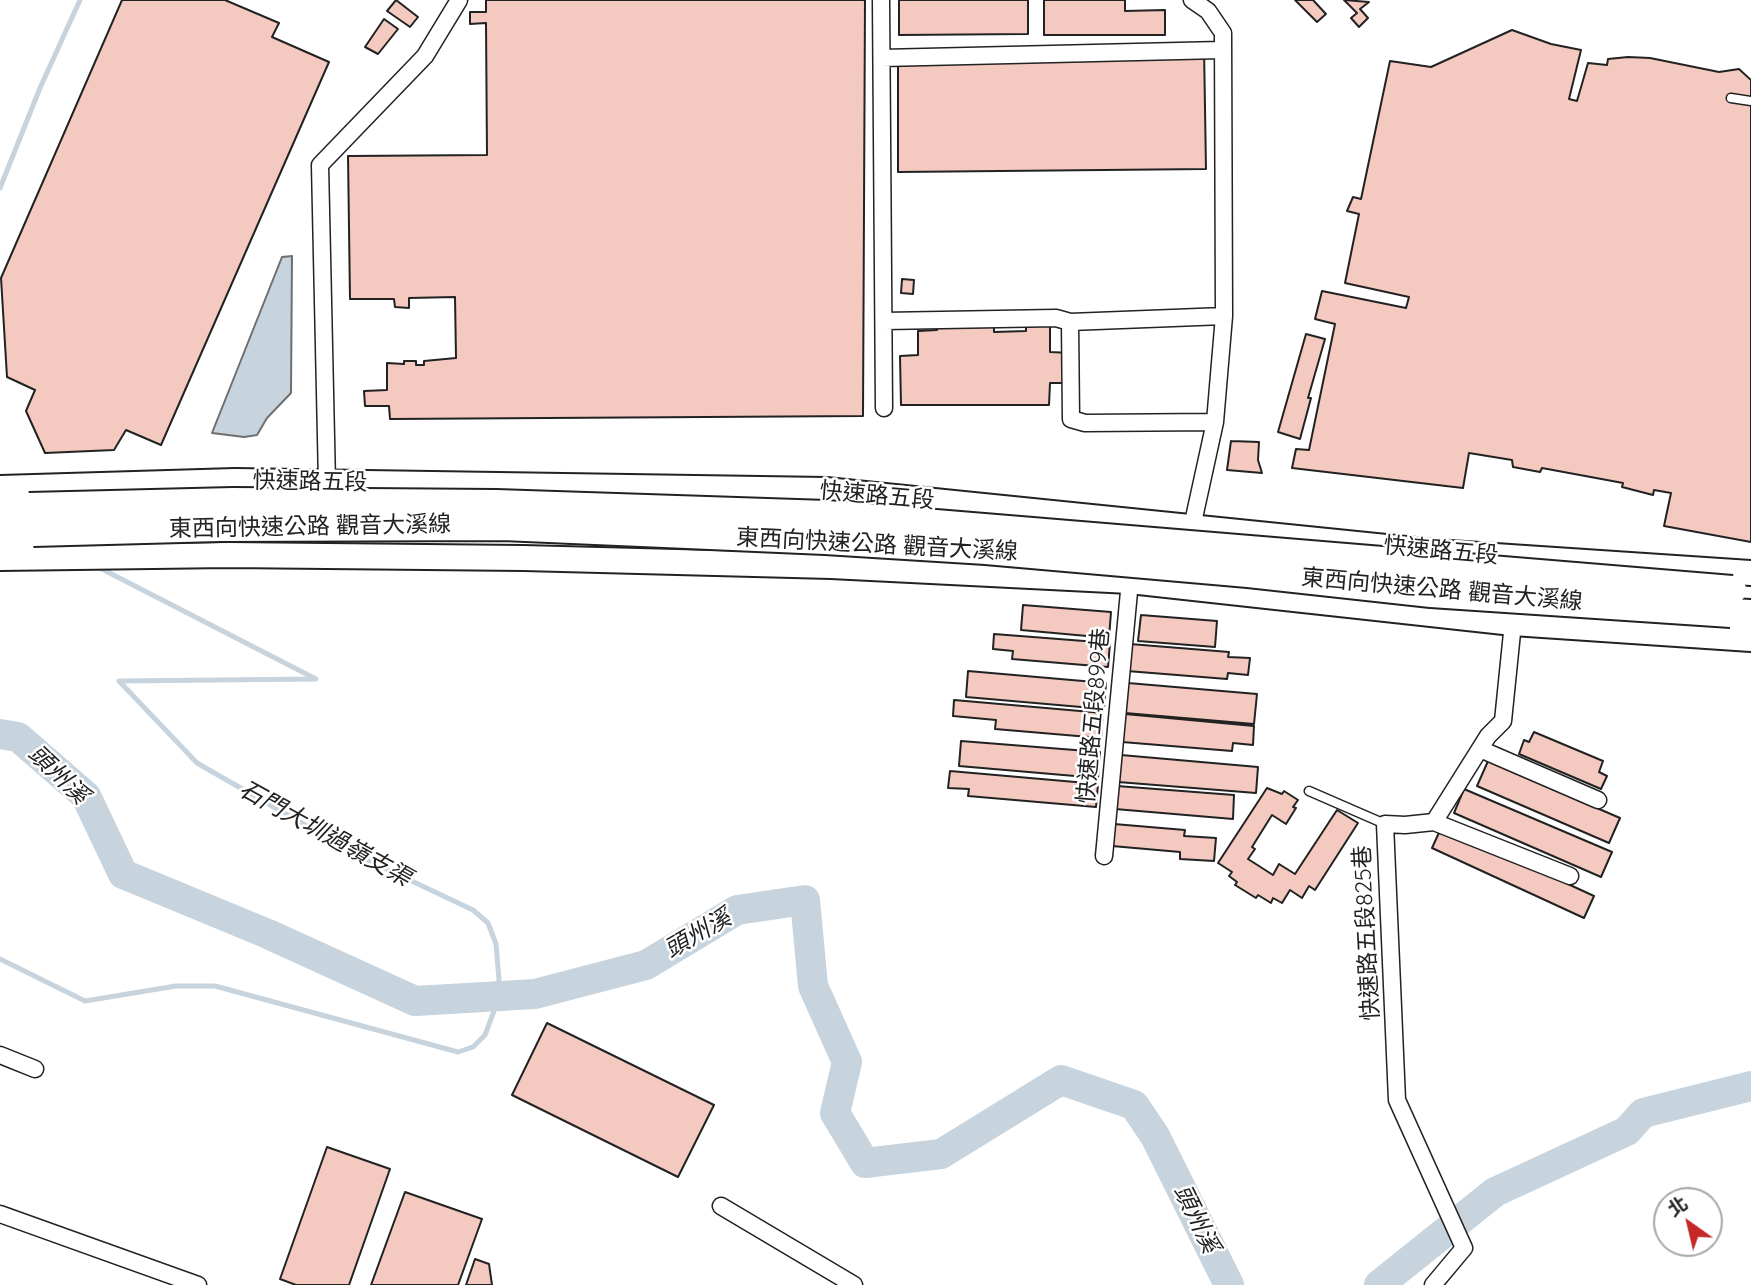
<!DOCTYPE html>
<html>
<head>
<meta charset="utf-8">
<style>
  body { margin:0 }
  #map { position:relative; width:1751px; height:1285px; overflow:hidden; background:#fff; font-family:Quicksand,"Noto Sans TC",sans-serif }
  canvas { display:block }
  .north { position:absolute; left:1653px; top:1187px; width:70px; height:70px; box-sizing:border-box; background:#fff; border:2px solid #a7a7a7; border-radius:50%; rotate:326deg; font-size:19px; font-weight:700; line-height:28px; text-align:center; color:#222 }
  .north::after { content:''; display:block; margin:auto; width:24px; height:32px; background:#c62828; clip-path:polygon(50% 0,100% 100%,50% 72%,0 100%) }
</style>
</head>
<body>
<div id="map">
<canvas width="1751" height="1285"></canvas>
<div class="north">北</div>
</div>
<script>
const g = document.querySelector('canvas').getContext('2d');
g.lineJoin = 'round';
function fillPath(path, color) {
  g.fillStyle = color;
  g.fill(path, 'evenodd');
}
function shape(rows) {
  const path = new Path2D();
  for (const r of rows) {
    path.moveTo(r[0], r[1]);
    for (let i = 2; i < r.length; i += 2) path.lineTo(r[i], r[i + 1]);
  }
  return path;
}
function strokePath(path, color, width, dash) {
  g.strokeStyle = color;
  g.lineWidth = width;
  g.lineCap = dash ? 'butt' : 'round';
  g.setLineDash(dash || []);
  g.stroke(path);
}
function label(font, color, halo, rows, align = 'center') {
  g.font = font + ' Quicksand,"Noto Sans TC",sans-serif';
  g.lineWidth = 5;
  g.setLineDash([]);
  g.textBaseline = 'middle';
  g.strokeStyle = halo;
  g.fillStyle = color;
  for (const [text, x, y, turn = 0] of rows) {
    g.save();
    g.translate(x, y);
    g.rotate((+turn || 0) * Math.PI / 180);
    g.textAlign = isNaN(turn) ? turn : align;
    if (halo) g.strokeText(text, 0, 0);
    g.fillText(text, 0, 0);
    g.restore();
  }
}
const water = shape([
  [292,256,291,393,267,418,257,435,244,437,212,433,282,257,292,256]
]);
fillPath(water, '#c7d3dd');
strokePath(water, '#6f6f6f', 2);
strokePath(shape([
  [0,188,40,88,80,0],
  [0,959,85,1001,176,986,215,986,458,1052,473,1047,485,1035,494,1011,499,980,496,944,488,923,473,910,361,857,197,763,119,681,316,679,96,566]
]), '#c7d3dd', 5);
strokePath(shape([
  [0,734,18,737,86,796,123,874,268,934,415,1001,535,994,646,965,737,910,805,900,813,986,847,1062,835,1113,865,1163,941,1154,1061,1080,1134,1105,1155,1136,1229,1285],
  [1379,1285,1495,1192,1627,1131,1643,1113,1751,1086]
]), '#c7d3dd', 30);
const building = shape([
  [122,0,225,0,279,23,272,37,329,62,161,445,126,430,114,450,45,453,26,411,35,390,7,377,1,278,122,0],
  [396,0,418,17,410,27,387,11,396,0],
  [486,0,865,0,863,416,390,419,389,406,365,406,364,391,387,390,387,363,404,364,404,361,416,361,416,365,424,365,424,361,456,358,455,297,409,298,409,308,395,307,394,299,350,299,348,156,487,155,486,23,470,24,470,12,486,12,486,0],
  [899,0,1028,0,1028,34,899,35,899,0],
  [1044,0,1125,0,1125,11,1165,10,1165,35,1044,35,1044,0],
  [1295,0,1313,0,1326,14,1317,22,1295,0],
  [1344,0,1369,2,1360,9,1368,18,1359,27,1351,18,1357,13,1344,0],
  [384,19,398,29,378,54,365,47,384,19],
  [1512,30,1551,44,1581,50,1569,99,1577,101,1588,63,1607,65,1608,59,1628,57,1650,58,1719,72,1739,69,1751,80,1751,542,1664,526,1671,493,1654,490,1653,495,1622,487,1623,483,1542,468,1540,472,1513,467,1512,460,1469,453,1463,488,1292,468,1296,449,1309,450,1335,324,1315,319,1322,291,1406,308,1409,297,1345,283,1359,214,1347,211,1353,197,1361,199,1390,61,1431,67,1512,30],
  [1204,47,1206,169,898,172,898,51,1204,47],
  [902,279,914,280,913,294,901,293,902,279],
  [1026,325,1050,325,1050,352,1071,353,1070,383,1050,383,1049,405,901,405,900,356,918,355,918,331,937,330,937,326,994,327,994,332,1026,331,1026,325],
  [1306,334,1325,339,1308,398,1311,398,1300,439,1278,432,1306,334],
  [1231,441,1259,442,1258,460,1262,473,1227,470,1231,441],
  [1023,605,1111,612,1109,638,1021,630,1023,605],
  [1141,615,1217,621,1215,647,1138,641,1141,615],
  [994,634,1110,643,1108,667,1012,659,1013,651,993,649,994,634],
  [1130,644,1229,652,1228,657,1250,658,1248,675,1228,673,1227,679,1127,671,1130,644],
  [968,671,1106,683,1104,709,966,697,968,671],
  [1128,683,1257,694,1254,724,1125,713,1128,683],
  [954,700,1103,713,1101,738,995,729,996,720,953,716,954,700],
  [1125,714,1254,726,1253,745,1233,743,1232,751,1122,742,1125,714],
  [1534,732,1603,761,1599,772,1607,776,1601,789,1519,754,1524,740,1529,742,1534,732],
  [961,741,1100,752,1098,778,959,766,961,741],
  [1121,755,1258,767,1256,793,1118,782,1121,755],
  [1488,761,1620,818,1609,843,1477,786,1488,761],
  [950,771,1098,784,1096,807,968,796,969,789,948,788,950,771],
  [1117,786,1234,795,1233,819,1115,809,1117,786],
  [1267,788,1282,794,1284,791,1298,800,1293,807,1296,808,1286,824,1272,815,1252,847,1255,849,1248,859,1273,875,1279,864,1295,874,1337,810,1358,823,1315,890,1309,886,1302,898,1290,890,1282,903,1273,898,1271,903,1258,895,1256,898,1235,885,1237,882,1229,876,1232,872,1218,863,1267,788],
  [1464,789,1612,852,1601,877,1454,813,1464,789],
  [1114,824,1185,830,1184,836,1216,838,1214,861,1180,859,1180,852,1112,846,1114,824],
  [1442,826,1594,896,1584,918,1432,848,1442,826],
  [547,1023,714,1105,678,1177,512,1095,547,1023],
  [327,1147,390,1169,349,1285,296,1285,280,1279,327,1147],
  [405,1192,482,1219,458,1285,371,1285,405,1192],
  [475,1259,489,1264,492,1285,466,1285,475,1259]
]);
fillPath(building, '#f3c9c0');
strokePath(building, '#222', 2);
const lane = shape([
  [1731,98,1751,101],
  [1309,791,1385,824]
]);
const street = shape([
  [881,0,884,408],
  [1192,0,1208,11,1223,33,1224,316,1215,422,1192,527],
  [882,58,1221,50],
  [884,321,1056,318,1070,322,1224,316],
  [1070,322,1071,419,1085,423,1215,422],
  [327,483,320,165,425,56,459,0],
  [1480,749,1598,800],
  [1434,822,1570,876],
  [1104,856,1130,581],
  [0,1055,35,1069],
  [721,1206,854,1285],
  [0,1214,198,1285],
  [1433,1285,1464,1248,1397,1100,1385,824,1405,825,1434,822,1488,736,1503,721,1513,623]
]);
const primary = shape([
  [0,488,235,481,826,490,1435,552,1751,573],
  [0,558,229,555,523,558,831,566,1130,581,1513,623,1751,639]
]);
const highway = shape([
  [0,510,29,507],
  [0,534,33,532],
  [1731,613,1751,614]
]);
strokePath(lane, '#222', 11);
strokePath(street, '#222', 19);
strokePath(primary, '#222', 28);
strokePath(highway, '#222', 32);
strokePath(lane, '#fff', 8);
strokePath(street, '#fff', 16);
strokePath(primary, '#fff', 24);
strokePath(highway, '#fff', 28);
const highwayBridge = shape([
  [29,507,233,502,496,504,827,515,1732,590],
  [33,532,219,527,503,526,825,540,986,550,1248,573,1431,593,1731,613]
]);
strokePath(highwayBridge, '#222', 32, []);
strokePath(highwayBridge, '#fff', 28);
label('23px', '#222', '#fff', [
  ["快速路五段",310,482,1],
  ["快速路五段",877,496,5],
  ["東西向快速公路 觀音大溪線",310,527,-1],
  ["東西向快速公路 觀音大溪線",877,545,3],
  ["快速路五段",1441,551,5],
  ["東西向快速公路 觀音大溪線",1442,590,5],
  ["快速路五段899巷",1094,716,-85],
  ["快速路五段825巷",1367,933,-93]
]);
label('italic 24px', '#222', '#fff', [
  ["頭州溪",58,775,44],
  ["石門大圳過嶺支渠",325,834,29],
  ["頭州溪",698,934,-30],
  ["頭州溪",1196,1219,64]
]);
</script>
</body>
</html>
